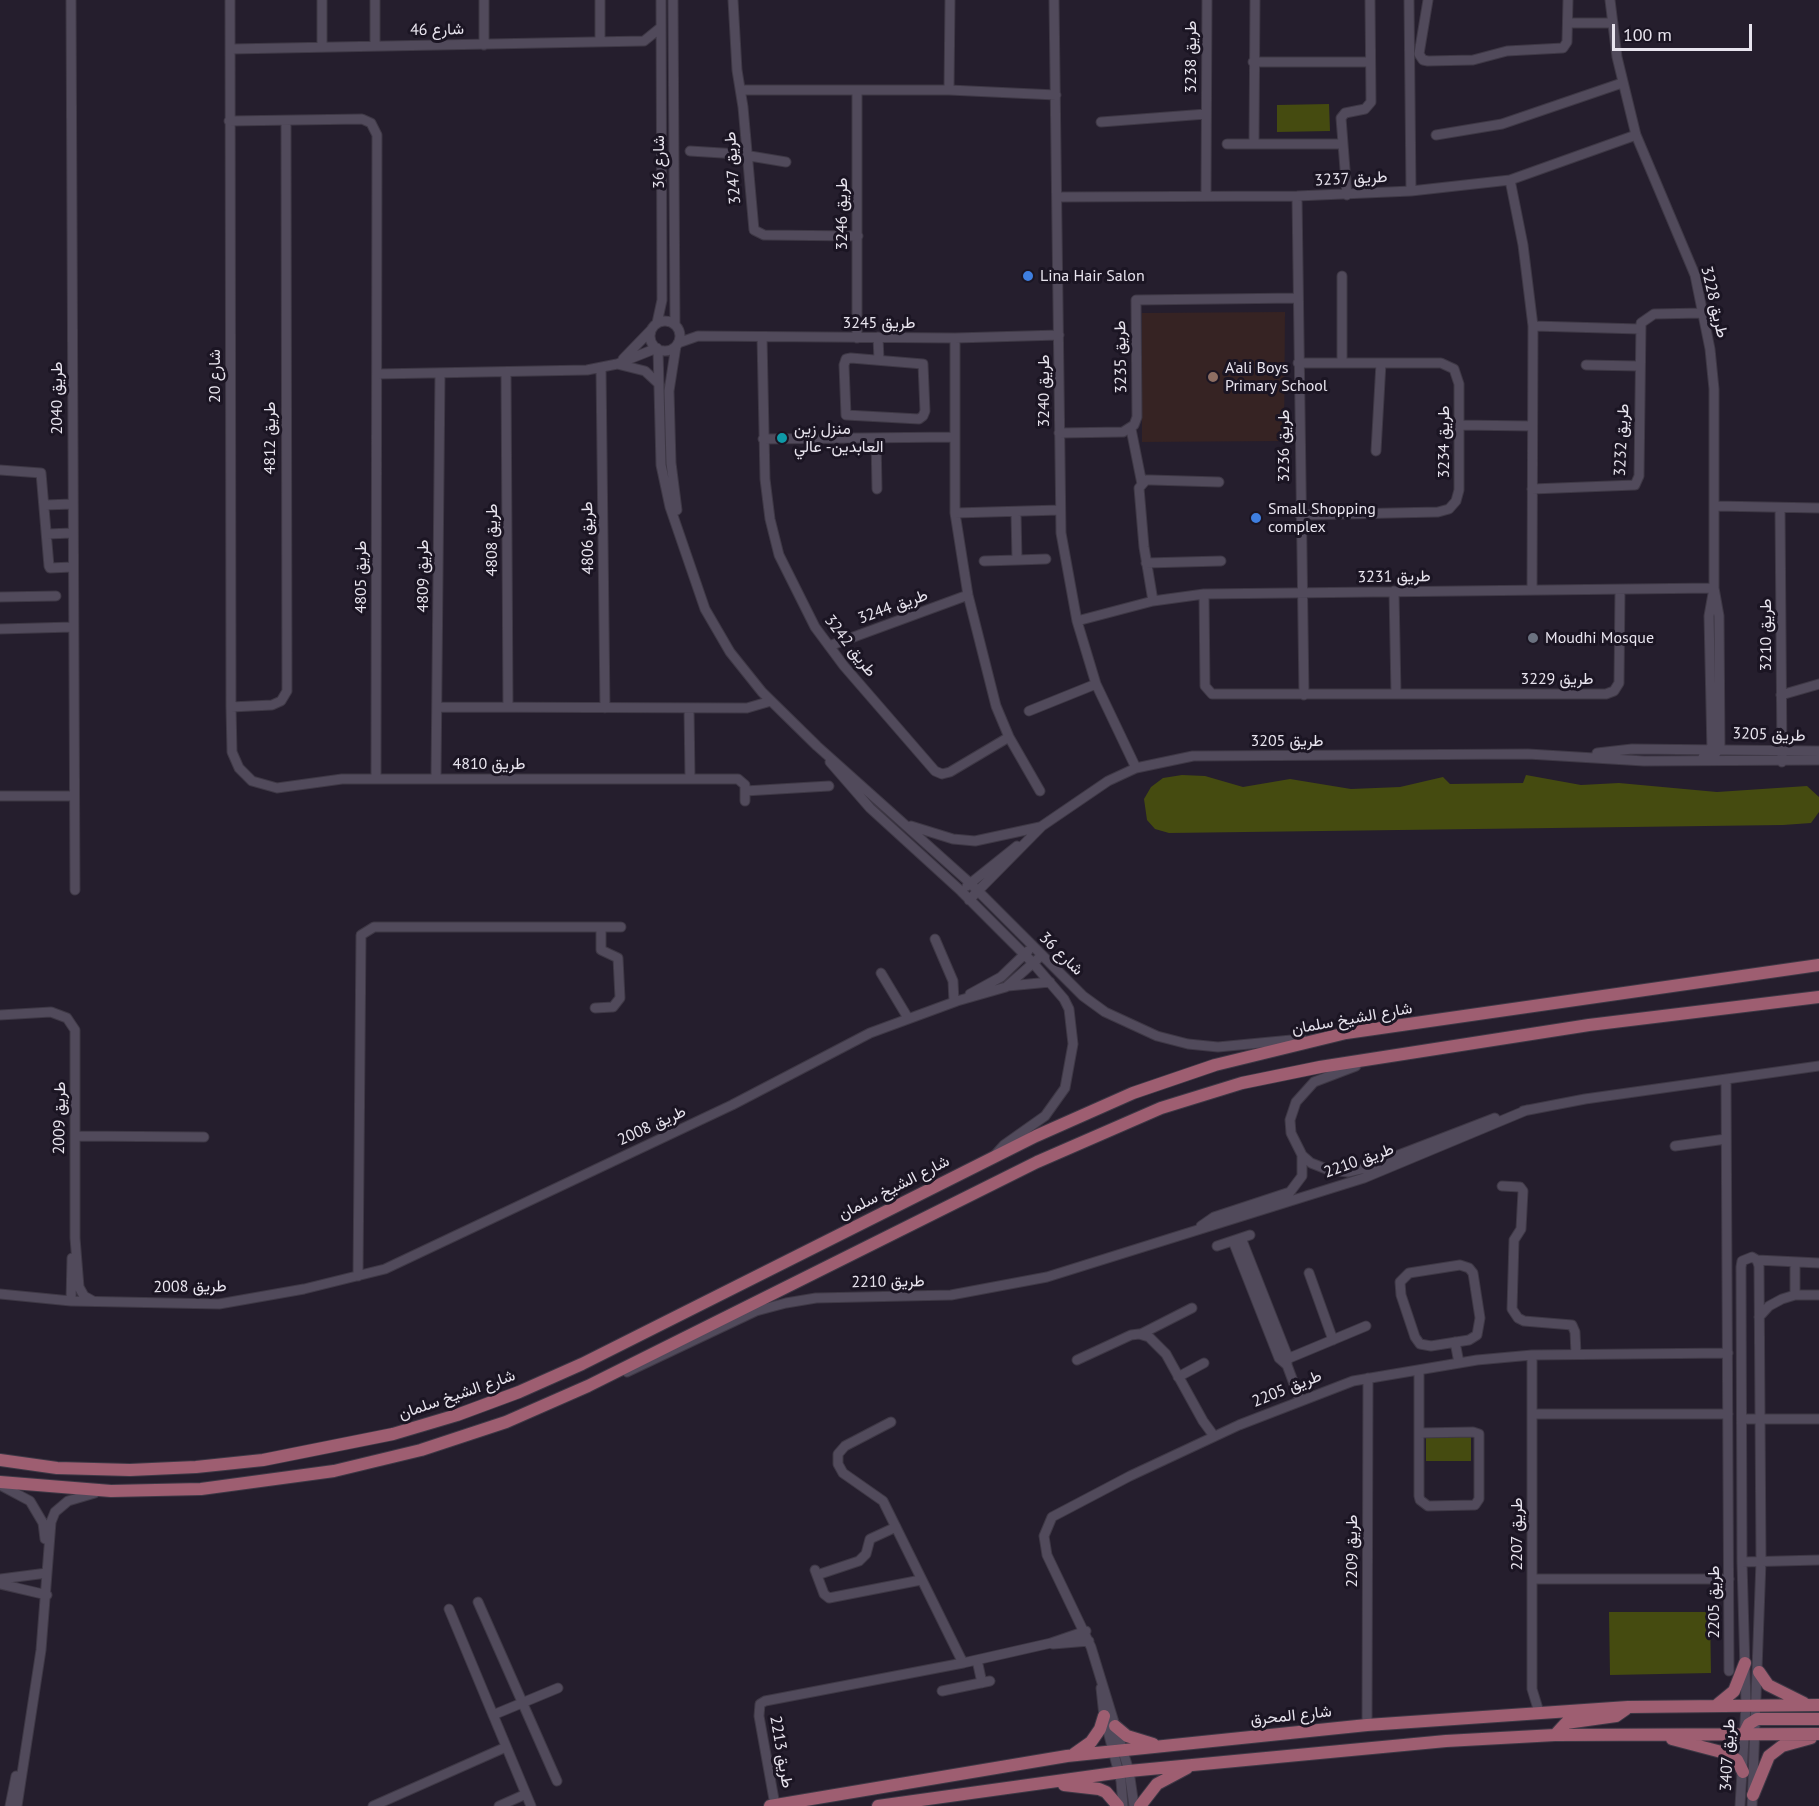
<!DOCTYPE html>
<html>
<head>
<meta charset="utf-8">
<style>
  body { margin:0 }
  #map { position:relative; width:1819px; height:1806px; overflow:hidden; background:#251e2d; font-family:"PT Sans",sans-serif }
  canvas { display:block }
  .scale { position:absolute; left:1612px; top:24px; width:140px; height:27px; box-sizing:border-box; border:3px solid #e8e4ee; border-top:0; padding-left:8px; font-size:18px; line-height:21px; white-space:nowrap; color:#e8e4ee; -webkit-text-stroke:4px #1b1523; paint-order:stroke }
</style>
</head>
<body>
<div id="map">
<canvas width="1819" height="1806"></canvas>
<div class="scale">100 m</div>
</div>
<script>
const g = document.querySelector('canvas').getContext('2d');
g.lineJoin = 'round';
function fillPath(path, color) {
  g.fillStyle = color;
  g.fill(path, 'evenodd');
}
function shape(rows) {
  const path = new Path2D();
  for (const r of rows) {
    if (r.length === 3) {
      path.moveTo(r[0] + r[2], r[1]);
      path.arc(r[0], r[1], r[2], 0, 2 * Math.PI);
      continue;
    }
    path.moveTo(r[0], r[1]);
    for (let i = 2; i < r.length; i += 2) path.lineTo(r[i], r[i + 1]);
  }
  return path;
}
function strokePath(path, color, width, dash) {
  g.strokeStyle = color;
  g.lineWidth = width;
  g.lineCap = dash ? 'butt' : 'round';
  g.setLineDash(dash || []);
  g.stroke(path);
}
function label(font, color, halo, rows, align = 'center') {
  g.font = font + ' "PT Sans",Vazirmatn,sans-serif';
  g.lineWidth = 6;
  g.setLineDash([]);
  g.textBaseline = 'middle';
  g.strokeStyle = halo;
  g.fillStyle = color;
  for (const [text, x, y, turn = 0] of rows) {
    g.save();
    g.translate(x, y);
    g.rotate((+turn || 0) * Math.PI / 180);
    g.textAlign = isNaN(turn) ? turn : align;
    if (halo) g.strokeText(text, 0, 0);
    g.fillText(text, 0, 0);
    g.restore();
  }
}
fillPath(shape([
  [1285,312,1284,441,1142,442,1142,313]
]), '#362323');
fillPath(shape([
  [1329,104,1330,131,1277,132,1277,105],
  [1182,775,1205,776,1243,787,1290,779,1351,789,1400,787,1443,777,1450,784,1523,783,1526,775,1581,785,1619,783,1717,792,1807,786,1819,797,1819,812,1811,823,1783,825,1169,833,1155,829,1147,820,1144,799,1151,787,1163,778],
  [1426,1437,1471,1437,1471,1461,1426,1461],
  [1609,1612,1710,1612,1711,1673,1610,1675]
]), '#454b10');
const minor = shape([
  [71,0,75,890],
  [230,0,231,707,232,752,239,768,252,781,277,788,342,779,738,779,745,785,745,801],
  [322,0,322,47],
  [600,0,600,42],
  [673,0,675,325],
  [733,0,737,70,743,107,754,230,764,235,858,236],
  [1054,0,1061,533,1077,621,1096,684,1136,768],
  [1409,0,1411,191],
  [1428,0,1419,54,1423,60,1428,61,1473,60,1507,51,1563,48,1567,42,1568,0],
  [1610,0,1617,57,1636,135,1695,275,1710,349,1714,389,1714,588,1719,616,1720,748,1714,755,1703,757],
  [1568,23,1613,23],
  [484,45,484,0],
  [375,46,375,0],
  [231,49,644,41,660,28],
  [1253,62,1369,62],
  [741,90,949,90,1056,95],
  [857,90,857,338],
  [949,90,950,0],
  [229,121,362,119,371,123,377,135,376,779],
  [1101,122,1206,114],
  [1436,135,1502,124,1622,83],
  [1227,144,1343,144],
  [1254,144,1255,0],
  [690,151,738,154,786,162],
  [1510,180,1523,245,1533,326,1532,590],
  [1206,195,1207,0],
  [1347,195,1341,118,1345,113,1365,109,1371,102,1370,0],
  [1297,196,1304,695],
  [1058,197,1297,196,1411,191,1510,180,1636,135],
  [1342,276,1342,363],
  [665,336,15],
  [657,323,662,300,661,0],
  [1533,326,1640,329],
  [762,337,765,479,770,519,779,555,815,627,844,666,935,771,942,774,950,772,1009,737],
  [878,337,879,360],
  [955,338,955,513,968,595,996,706,1009,737,1040,791],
  [678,343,698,336,955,338,1059,335],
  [676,346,669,391,671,463,677,510],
  [658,349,661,465,670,507,705,609,730,652,762,692,817,746,970,883,1083,996,1105,1012,1157,1036,1188,1044,1218,1047,1302,1039],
  [851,358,923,364,925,411,923,416,919,419,846,415,844,365,846,359,851,358],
  [623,359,651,330],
  [1298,363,1441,363,1454,369,1459,384,1459,490,1456,501,1449,509,1438,512,1300,515],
  [617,364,645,371,659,384],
  [1586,365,1639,366],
  [601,368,605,708],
  [506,372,508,707],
  [377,374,587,370,617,364,657,348],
  [1459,425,1532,426],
  [1131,429,1142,484],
  [1059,433,1123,432,1134,425,1137,417,1136,300,1298,298],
  [876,438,877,489],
  [763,439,954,437],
  [1376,451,1381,363],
  [0,470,41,473,49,566,50,568,72,567],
  [1532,489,1635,485,1639,476,1641,323,1654,314,1702,313],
  [45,505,72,504],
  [1715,506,1819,508],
  [1780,508,1782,762],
  [955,513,1060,510],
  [47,534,72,533],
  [1017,560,1046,559],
  [984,561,1017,560,1016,513],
  [1146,563,1221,561],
  [1394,591,1396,694],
  [1204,594,1205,686,1212,694,1606,694,1614,691,1619,683,1620,590],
  [0,597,56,596],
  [1153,601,1144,547,1139,488,1146,480,1151,480,1219,482],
  [1077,621,1153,601,1204,594,1714,588],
  [0,629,73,627],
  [829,646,968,595],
  [1781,695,1819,684],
  [231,707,272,705,281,701,287,691,286,122],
  [437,707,747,708,771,701],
  [689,708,690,778],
  [1029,711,1096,684],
  [1712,752,1709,616,1714,588],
  [1597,753,1632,749,1819,751],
  [830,762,870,808,961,891,1033,963,1064,999,1069,1009,1073,1044,1065,1088,1045,1116,1004,1145,995,1155],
  [436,779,440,373],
  [745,791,829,786],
  [0,796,73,796],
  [911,826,953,839,975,841,1040,827],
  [967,886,1017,846],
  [969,900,1042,826,1108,781,1136,768,1193,756,1528,754,1644,761,1819,760],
  [935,939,953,981,954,1002],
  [881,973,908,1018],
  [1008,986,1050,982],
  [970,994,1001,977,1028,951],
  [595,1008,613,1007,620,998,618,958,601,950,601,927],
  [0,1015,51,1012,67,1018,75,1030,75,1238,79,1287,84,1296,93,1301],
  [1356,1066,1314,1082,1296,1102,1290,1120,1291,1133,1302,1155,1311,1163,1329,1170,1348,1172,1365,1168,1495,1118],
  [1726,1080,1729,1671],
  [1523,1111,1585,1099,1819,1066],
  [75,1136,204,1137],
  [1675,1146,1726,1139],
  [1502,1186,1520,1187,1523,1191,1521,1229,1514,1240,1512,1309,1518,1318,1524,1321,1572,1325,1575,1332,1576,1354],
  [1201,1226,1214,1217,1290,1192,1302,1176,1302,1155],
  [1241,1238,1287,1355,1287,1365,1300,1400],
  [1233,1241,1279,1358,1287,1365],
  [1217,1246,1250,1235],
  [1757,1260,1819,1263],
  [1795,1263,1795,1295],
  [1460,1265,1469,1268,1473,1273,1480,1318,1477,1335,1469,1340,1431,1346,1420,1344,1415,1337,1401,1295,1400,1282,1409,1273,1460,1265],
  [1309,1273,1333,1340],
  [358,1276,361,935,374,927,621,927],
  [0,1294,71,1301,219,1304,304,1289,385,1269,732,1105,870,1033,957,1001,1006,987,1041,956],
  [71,1301,72,1258],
  [1759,1317,1769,1306,1782,1299,1795,1295,1819,1295],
  [1141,1334,1192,1308],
  [1455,1342,1459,1363],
  [1532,1355,1532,1689,1539,1712],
  [1287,1359,1366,1326],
  [1077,1360,1131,1335,1139,1334,1149,1337,1166,1354,1203,1421,1214,1436],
  [627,1372,756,1311,786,1303,816,1298,951,1295,1047,1277,1364,1178,1527,1110],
  [1178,1377,1204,1363],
  [1532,1414,1728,1414],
  [1742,1419,1819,1419],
  [891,1422,845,1446,838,1454,838,1464,843,1473,883,1501,963,1663],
  [1419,1433,1473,1432,1479,1434,1479,1499,1475,1505,1428,1506,1420,1500,1419,1496,1419,1370],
  [0,1485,30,1501,43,1523,45,1539],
  [1742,1562,1819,1560],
  [815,1570,824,1594,829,1598,921,1580],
  [817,1575,859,1561,866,1554,870,1539,896,1527],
  [0,1579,47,1573],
  [1532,1579,1729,1579],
  [0,1584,47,1595],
  [478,1602,557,1781],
  [449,1609,531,1806],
  [1053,1644,1089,1641],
  [977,1660,982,1683],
  [1101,1688,1104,1716,1121,1781,1123,1806],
  [942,1691,990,1681],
  [493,1715,558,1688],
  [1367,1725,1368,1378],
  [775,1805,759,1716,760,1704,765,1701,963,1663,1051,1643,1086,1631],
  [10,1806,16,1776],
  [17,1806,41,1650,51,1522,55,1512,68,1501,95,1493],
  [373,1806,506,1747],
  [499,1806,526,1794],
  [1134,1806,1129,1771,1091,1647,1047,1555,1044,1536,1052,1517,1130,1476,1239,1425,1353,1381,1477,1360,1532,1355,1728,1353],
  [1740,1806,1746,1705,1742,1562,1741,1267,1742,1261,1752,1257,1757,1260,1759,1266,1761,1561,1752,1806]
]);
const major = shape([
  [0,1460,57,1468,130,1470,196,1467,263,1460,393,1434,457,1415,519,1392,582,1364,1036,1136,1133,1093,1215,1065,1346,1033,1819,965],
  [0,1482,111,1491,201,1489,334,1471,421,1450,506,1422,588,1386,1037,1162,1161,1108,1242,1083,1320,1067,1589,1025,1819,997],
  [1759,1672,1768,1685,1804,1703],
  [1717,1705,1734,1691,1745,1663],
  [1115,1726,1127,1736,1153,1744],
  [1745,1732,1749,1724,1757,1719,1819,1719],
  [1555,1735,1566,1723,1616,1716,1626,1709],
  [1672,1739,1729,1754,1737,1760,1743,1772],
  [1074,1754,1091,1742,1100,1729,1104,1716],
  [1064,1785,1099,1789,1106,1792,1118,1806],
  [1753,1795,1769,1756,1782,1746,1811,1738],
  [770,1806,1067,1756,1367,1725,1628,1707,1819,1705],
  [878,1806,1129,1771,1446,1741,1555,1735,1819,1734],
  [1140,1806,1157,1784,1187,1768]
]);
strokePath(minor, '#3e3845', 11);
strokePath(major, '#3e3845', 14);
strokePath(minor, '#514a5b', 9);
strokePath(major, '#9e5e71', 12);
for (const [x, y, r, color] of [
  [1028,276,6,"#3f7fe0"],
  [1213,377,6,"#8d6e63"],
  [782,438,6,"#0f9aa8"],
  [1256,518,6,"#3f7fe0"],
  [1533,638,6,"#6b7280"]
]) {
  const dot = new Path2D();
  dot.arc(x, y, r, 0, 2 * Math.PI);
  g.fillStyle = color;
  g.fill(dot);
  strokePath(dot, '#1b1523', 2);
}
label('16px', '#e8e4ee', '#1b1523', [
  ["شارع 46",437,30,-1],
  ["طريق 3238",1191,57,-90],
  ["شارع 36",659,162,-90],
  ["طريق 3247",733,168,-94],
  ["طريق 3237",1351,179,-3],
  ["طريق 3246",842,214,-90],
  ["طريق 3228",1714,302,77],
  ["طريق 3245",879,323],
  ["طريق 3235",1121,357,-91],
  ["شارع 20",215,376,-90],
  ["طريق 3240",1044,391,-90],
  ["طريق 2040",57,398,-90],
  ["طريق 4812",270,438,-90],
  ["طريق 3232",1622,440,-87],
  ["طريق 3234",1444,442,-90],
  ["طريق 3236",1284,446,-90],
  ["طريق 4806",588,538,-91],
  ["طريق 4808",492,540,-90],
  ["طريق 4809",423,576,-90],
  ["طريق 4805",361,577,-90],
  ["طريق 3231",1394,577,-1],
  ["طريق 3244",893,607,-20],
  ["طريق 3210",1766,635,-90],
  ["طريق 3242",850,646,52],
  ["طريق 3229",1557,679],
  ["طريق 3205",1769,735,2],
  ["طريق 3205",1287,741],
  ["طريق 4810",489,764],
  ["شارع 36",1061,954,44],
  ["شارع الشيخ سلمان",1352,1019,-10],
  ["طريق 2009",60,1118,-89],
  ["طريق 2008",652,1126,-25],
  ["طريق 2210",1359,1161,-20],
  ["شارع الشيخ سلمان",894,1188,-27],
  ["طريق 2210",888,1282,-1],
  ["طريق 2008",190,1287,-1],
  ["طريق 2205",1287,1389,-22],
  ["شارع الشيخ سلمان",457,1395,-19],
  ["طريق 2207",1517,1534,-90],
  ["طريق 2209",1352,1551,-90],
  ["طريق 2205",1714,1602,-90],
  ["شارع المحرق",1291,1716,-6],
  ["طريق 2213",781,1752,80],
  ["طريق 3407",1728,1755,-87]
]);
label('16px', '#e8e4ee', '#1b1523', [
  ["Lina Hair Salon",1040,276],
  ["A'ali Boys",1225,368],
  ["Primary School",1225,386],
  ["منزل زين",794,429],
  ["العابدين- عالي",794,447],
  ["Small Shopping",1268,509],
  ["complex",1268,527],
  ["Moudhi Mosque",1545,638]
], 'left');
</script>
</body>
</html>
